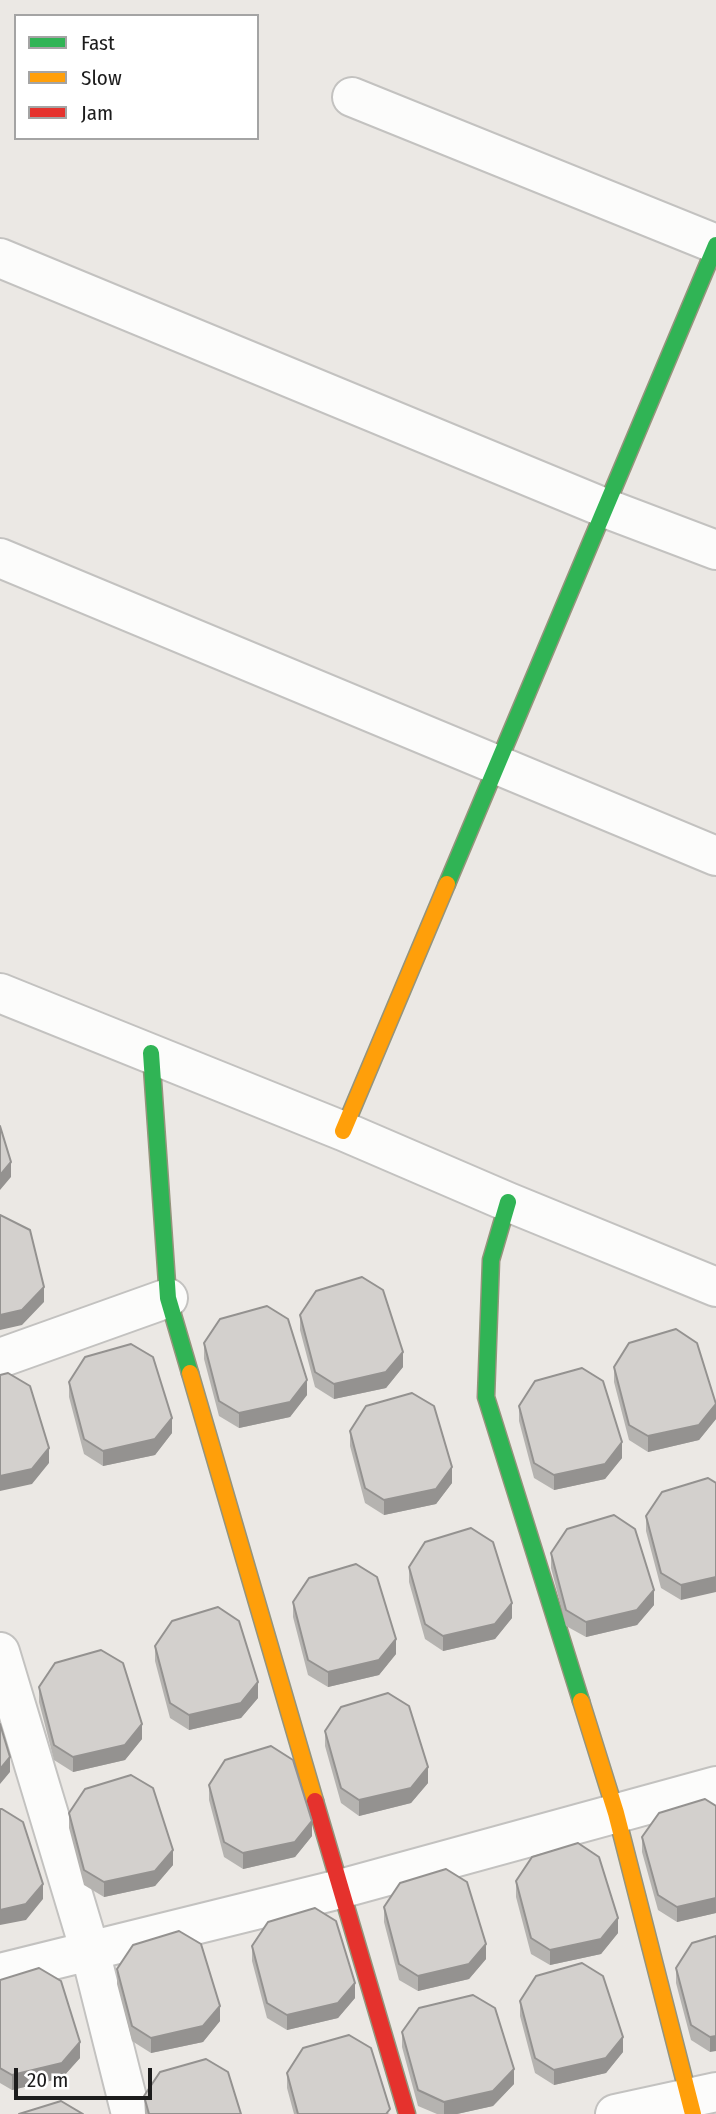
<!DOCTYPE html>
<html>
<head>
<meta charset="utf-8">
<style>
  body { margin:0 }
  #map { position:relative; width:716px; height:2114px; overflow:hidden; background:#ebe8e4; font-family:"Fira Sans Condensed",sans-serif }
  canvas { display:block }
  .legend { position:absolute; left:14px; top:14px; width:245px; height:126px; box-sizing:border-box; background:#fff; border:2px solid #a4a4a4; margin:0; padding:9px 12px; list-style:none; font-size:21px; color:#1c1c1c }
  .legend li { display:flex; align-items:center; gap:14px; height:35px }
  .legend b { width:35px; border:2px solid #a4a4a4 }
  .scale { position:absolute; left:14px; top:2068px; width:138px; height:32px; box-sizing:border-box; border:4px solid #1c1c1c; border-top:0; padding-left:9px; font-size:21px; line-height:24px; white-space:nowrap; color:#1c1c1c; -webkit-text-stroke:5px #fff; paint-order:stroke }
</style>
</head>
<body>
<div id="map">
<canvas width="716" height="2114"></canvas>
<ul class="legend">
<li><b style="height:9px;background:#30b455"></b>Fast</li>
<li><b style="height:9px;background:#ff9f0a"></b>Slow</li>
<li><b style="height:9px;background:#e5322d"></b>Jam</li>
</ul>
<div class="scale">20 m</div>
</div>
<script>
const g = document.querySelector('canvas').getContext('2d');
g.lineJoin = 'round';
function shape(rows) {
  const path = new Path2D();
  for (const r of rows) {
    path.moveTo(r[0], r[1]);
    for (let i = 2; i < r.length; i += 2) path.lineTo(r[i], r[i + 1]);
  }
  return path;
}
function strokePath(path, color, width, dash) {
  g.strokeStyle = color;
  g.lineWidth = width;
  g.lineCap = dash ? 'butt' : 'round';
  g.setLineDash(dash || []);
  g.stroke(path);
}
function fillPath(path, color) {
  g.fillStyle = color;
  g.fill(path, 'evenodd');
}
const street = shape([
  [352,97,716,244],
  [0,258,605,508,716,550],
  [0,558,716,856],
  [0,993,343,1131,508,1202,716,1287],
  [0,1358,168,1298],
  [0,1652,90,1951,131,2114],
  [0,1973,340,1889,716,1786],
  [615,2114,716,2092]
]);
const fast = shape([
  [447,884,716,245],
  [151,1053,168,1298,190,1373],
  [508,1202,491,1260,486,1397,581,1701]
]);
const slow = shape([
  [343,1131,447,884],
  [190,1373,315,1801],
  [581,1701,616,1813,693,2114]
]);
const jam = shape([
  [315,1801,407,2114]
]);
strokePath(street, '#c3c2c0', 42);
strokePath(fast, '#95947c', 19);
strokePath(slow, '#95947c', 19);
strokePath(jam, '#95947c', 19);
strokePath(street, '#fcfcfb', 38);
strokePath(fast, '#30b455', 16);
strokePath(slow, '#ff9f0a', 16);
strokePath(jam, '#e5322d', 16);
fillPath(shape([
  [300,1315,403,1367,386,1388,334,1399,315,1387,300,1330],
  [204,1343,307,1395,290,1417,239,1428,219,1416,204,1359],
  [614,1367,716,1419,699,1440,648,1452,629,1440,614,1382],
  [69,1382,172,1433,155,1455,103,1466,84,1454,69,1397],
  [519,1406,622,1458,605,1479,554,1490,534,1478,519,1421],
  [350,1431,452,1483,436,1504,384,1515,365,1503,350,1446],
  [708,1478,681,1600,661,1588,646,1531,646,1516],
  [551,1553,654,1605,637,1625,586,1637,566,1626,551,1568],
  [409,1567,512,1618,495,1639,443,1651,425,1639,409,1582],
  [293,1602,396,1654,379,1675,328,1687,308,1675,293,1617],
  [155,1646,258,1698,241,1718,189,1730,170,1718,155,1661],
  [39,1687,142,1739,125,1760,73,1772,54,1760,39,1702],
  [325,1731,428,1783,411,1803,359,1816,341,1803,325,1746],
  [209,1785,312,1836,295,1857,243,1869,224,1857,209,1800],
  [716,1806,716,1913,677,1922,658,1910,642,1852,642,1837],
  [69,1813,173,1865,155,1886,104,1897,84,1885,69,1828],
  [516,1881,618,1933,601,1954,550,1965,531,1954,516,1897],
  [384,1907,486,1959,469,1979,418,1991,399,1980,384,1922],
  [716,1936,710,2052,691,2040,676,1983,676,1968],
  [252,1946,355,1998,338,2018,287,2030,267,2018,252,1961],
  [117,1969,220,2021,203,2042,151,2053,132,2041,117,1984],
  [0,1980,80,2058,62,2078,12,2090,0,2083],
  [520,2001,623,2052,606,2073,554,2085,535,2073,520,2016],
  [402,2032,514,2084,493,2106,457,2114,437,2114,418,2106,402,2047],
  [287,2073,390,2114,294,2114,287,2088],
  [144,2096,241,2114,145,2114]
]), '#b5b3b0');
fillPath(shape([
  [11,1162,11,1177,0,1190,0,1175],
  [44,1287,44,1302,22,1325,0,1330,0,1315],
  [403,1352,403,1367,386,1388,334,1399,334,1384],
  [307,1380,307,1395,290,1417,239,1428,239,1413],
  [716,1404,716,1419,699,1440,648,1452,648,1436],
  [172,1418,172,1433,155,1455,103,1466,103,1451],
  [622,1442,622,1458,605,1479,554,1490,554,1475],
  [49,1448,49,1463,32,1484,0,1491,0,1476],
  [452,1467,452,1483,436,1504,384,1515,384,1500],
  [716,1577,716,1592,681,1600,681,1585],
  [654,1590,654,1605,637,1625,586,1637,586,1622],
  [512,1603,512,1618,495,1639,443,1651,443,1636],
  [396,1639,396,1654,379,1675,328,1687,328,1672],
  [258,1682,258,1698,241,1718,189,1730,189,1715],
  [142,1724,142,1739,125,1760,73,1772,73,1757],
  [10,1757,10,1772,0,1784,0,1769],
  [428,1767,428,1783,411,1803,359,1816,359,1800],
  [312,1821,312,1836,295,1857,243,1869,243,1853],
  [173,1850,173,1865,155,1886,104,1897,104,1882],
  [43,1884,43,1899,26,1920,0,1925,0,1910],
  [716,1898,716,1913,677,1922,677,1907],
  [618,1918,618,1933,601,1954,550,1965,550,1950],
  [486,1944,486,1959,469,1979,418,1991,418,1976],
  [355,1983,355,1998,338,2018,287,2030,287,2015],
  [220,2006,220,2021,203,2042,151,2053,151,2038],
  [716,2036,716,2051,710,2052,710,2037],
  [623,2037,623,2052,606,2073,554,2085,554,2070],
  [80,2042,80,2058,62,2078,12,2090,12,2075],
  [514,2069,514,2084,493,2106,457,2114,444,2114,444,2102]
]), '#949290');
const building = shape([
  [0,1126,11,1162,0,1175,0,1126],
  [0,1215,30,1230,44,1287,22,1310,0,1315,0,1215],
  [362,1277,383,1290,403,1352,386,1372,334,1384,315,1372,300,1315,316,1291,362,1277],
  [267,1306,288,1319,307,1380,290,1402,239,1413,219,1401,204,1343,220,1319,267,1306],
  [676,1329,697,1343,716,1404,699,1425,648,1436,629,1425,614,1367,629,1343,676,1329],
  [131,1344,153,1357,172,1418,155,1439,103,1451,84,1439,69,1382,85,1357,131,1344],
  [582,1368,603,1381,622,1442,605,1464,554,1475,534,1463,519,1406,535,1381,582,1368],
  [8,1373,30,1386,49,1448,32,1469,0,1476,0,1375,8,1373],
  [412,1393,434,1406,452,1467,436,1489,384,1500,365,1488,350,1431,366,1406,412,1393],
  [708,1478,716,1483,716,1577,681,1585,661,1573,646,1516,662,1492,708,1478],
  [614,1515,635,1529,654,1590,637,1610,586,1622,566,1610,551,1553,567,1529,614,1515],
  [471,1528,493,1542,512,1603,495,1624,443,1636,425,1624,409,1567,425,1542,471,1528],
  [356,1564,377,1577,396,1639,379,1660,328,1672,308,1660,293,1602,309,1578,356,1564],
  [218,1607,239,1621,258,1682,241,1703,189,1715,170,1703,155,1646,172,1621,218,1607],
  [101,1650,123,1663,142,1724,125,1745,73,1757,54,1745,39,1687,55,1663,101,1650],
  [388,1693,409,1706,428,1767,411,1788,359,1800,341,1788,325,1731,341,1707,388,1693],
  [0,1724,10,1757,0,1769,0,1724],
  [271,1746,293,1760,312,1821,295,1842,243,1853,224,1842,209,1785,225,1760,271,1746],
  [131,1775,153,1788,173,1850,155,1871,104,1882,84,1870,69,1813,85,1789,131,1775],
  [705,1799,716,1806,716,1898,677,1907,658,1895,642,1837,659,1813,705,1799],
  [0,1809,2,1809,23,1822,43,1884,26,1904,0,1910,0,1809],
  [578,1843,599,1857,618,1918,601,1939,550,1950,531,1938,516,1881,532,1857,578,1843],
  [446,1869,467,1882,486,1944,469,1964,418,1976,399,1964,384,1907,400,1883,446,1869],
  [315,1908,336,1921,355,1983,338,2003,287,2015,267,2003,252,1946,268,1922,315,1908],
  [179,1931,201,1944,220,2006,203,2026,151,2038,132,2026,117,1969,133,1945,179,1931],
  [716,1936,716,2036,710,2037,691,2025,676,1968,692,1943,716,1936],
  [582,1963,603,1976,623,2037,606,2058,554,2070,535,2058,520,2001,536,1976,582,1963],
  [39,1968,61,1981,80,2042,62,2063,12,2075,0,2068,0,1980,39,1968],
  [473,1995,495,2008,514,2069,493,2091,444,2102,418,2090,402,2032,419,2008,473,1995],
  [349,2035,371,2048,390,2109,386,2114,298,2114,287,2073,303,2048,349,2035],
  [206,2059,228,2072,241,2114,149,2114,144,2096,160,2072,206,2059],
  [61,2101,83,2114,19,2114,61,2101]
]);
fillPath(building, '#d3d0cd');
strokePath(building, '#949290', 2);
</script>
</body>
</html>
